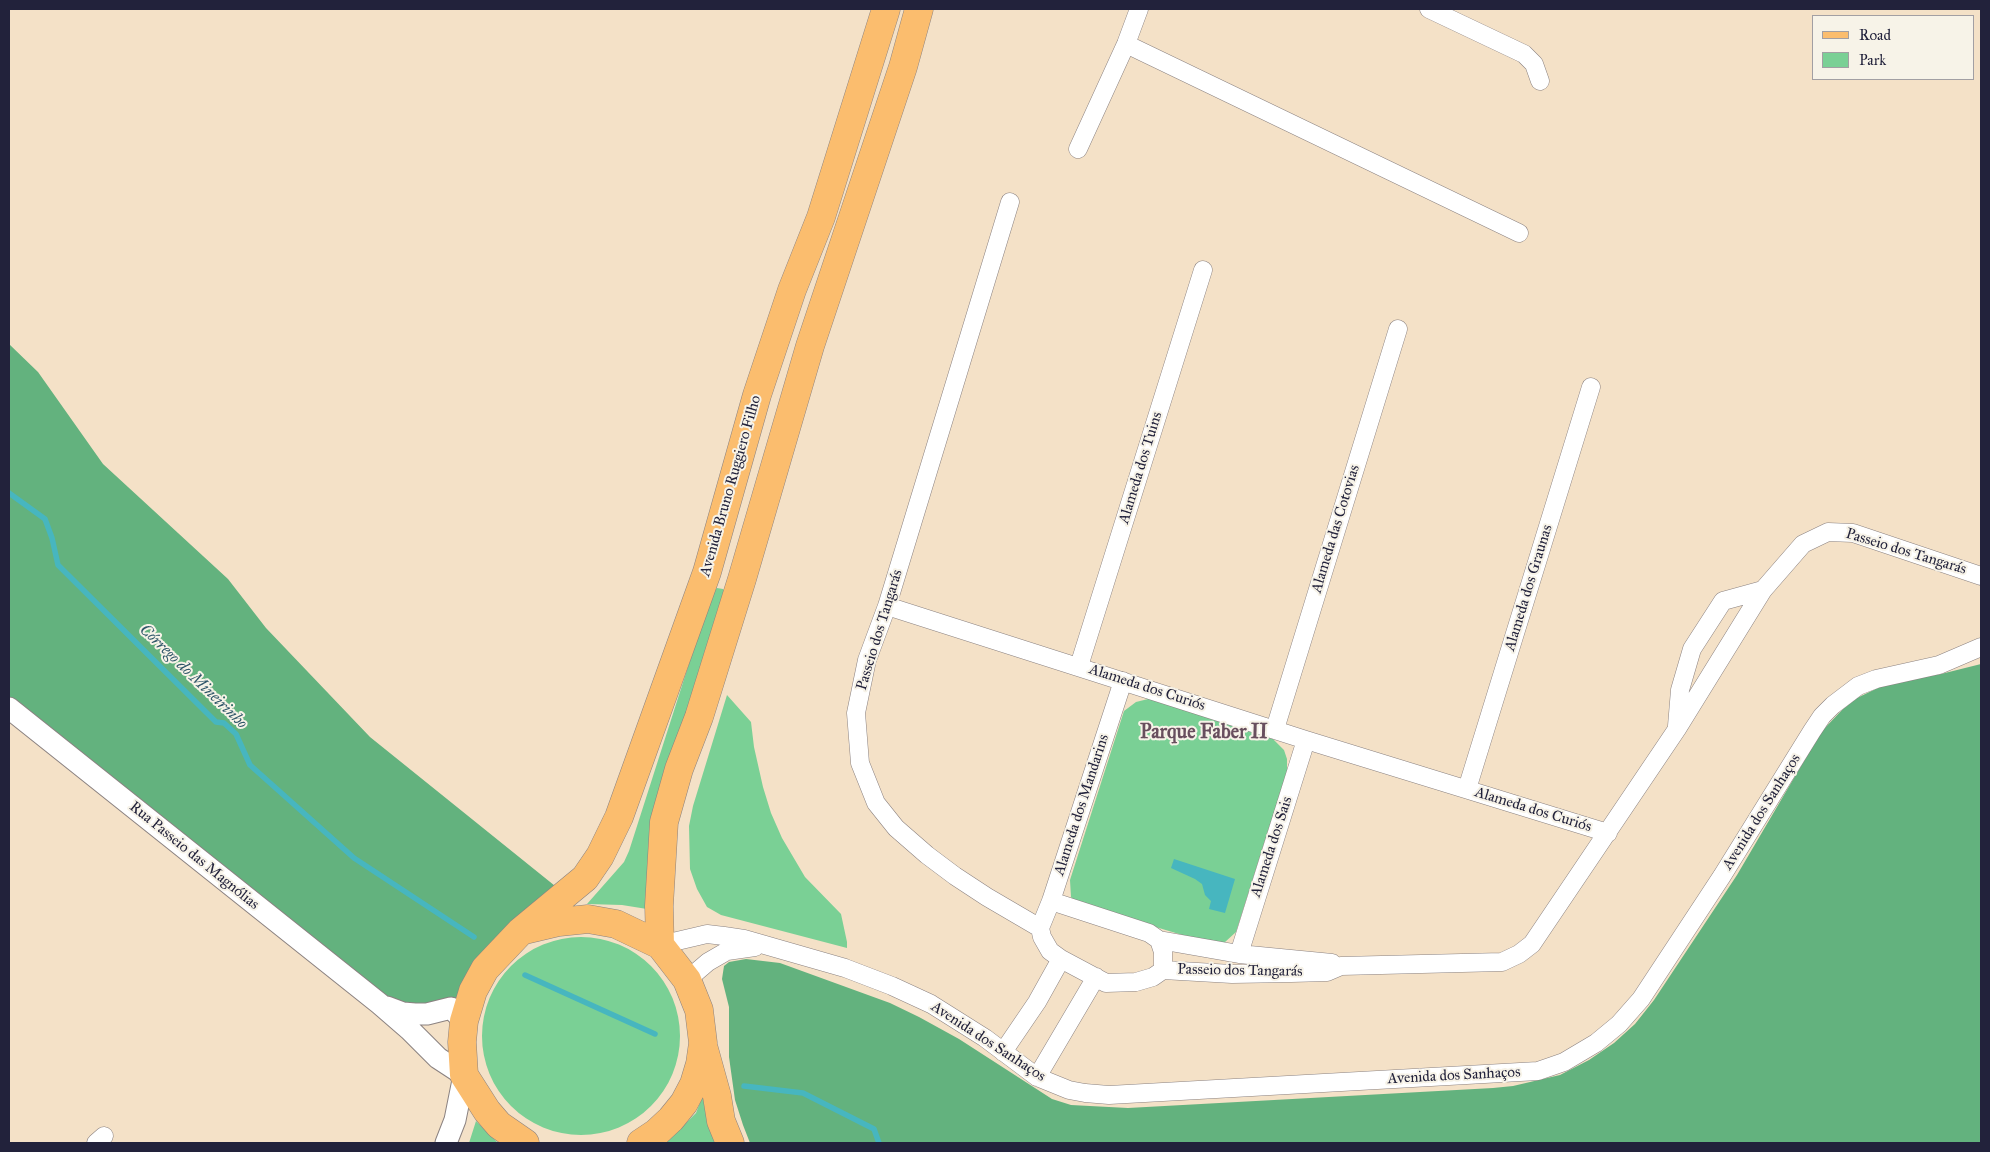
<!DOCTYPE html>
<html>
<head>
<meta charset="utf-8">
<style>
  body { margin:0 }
  #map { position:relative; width:1990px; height:1152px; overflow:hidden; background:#f4e1c7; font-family:"IM FELL Great Primer",serif }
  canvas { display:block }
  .frame { position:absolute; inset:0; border:10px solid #22223b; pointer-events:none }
  .legend { position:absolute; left:1812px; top:15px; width:162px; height:65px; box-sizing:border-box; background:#f7f3e8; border:1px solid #a29fa3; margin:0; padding:6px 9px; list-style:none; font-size:15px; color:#22223b }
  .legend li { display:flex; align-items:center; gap:10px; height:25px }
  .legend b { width:25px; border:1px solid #a29fa3 }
</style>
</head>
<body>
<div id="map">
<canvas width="1990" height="1152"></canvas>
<div class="frame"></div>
<ul class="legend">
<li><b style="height:6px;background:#fbbd6e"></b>Road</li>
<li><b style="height:14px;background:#7ad095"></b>Park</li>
</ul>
</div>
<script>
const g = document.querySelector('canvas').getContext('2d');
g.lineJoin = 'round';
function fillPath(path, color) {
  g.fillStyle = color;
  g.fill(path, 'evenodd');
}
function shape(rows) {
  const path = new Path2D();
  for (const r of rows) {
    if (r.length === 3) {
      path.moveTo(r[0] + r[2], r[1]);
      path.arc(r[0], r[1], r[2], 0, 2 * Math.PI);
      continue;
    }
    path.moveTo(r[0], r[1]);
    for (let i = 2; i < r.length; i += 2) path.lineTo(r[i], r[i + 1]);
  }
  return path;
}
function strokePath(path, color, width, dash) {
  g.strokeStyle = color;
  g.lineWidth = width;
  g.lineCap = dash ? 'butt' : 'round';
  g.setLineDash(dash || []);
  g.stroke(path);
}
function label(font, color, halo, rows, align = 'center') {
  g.font = font + ' "IM FELL Great Primer",serif';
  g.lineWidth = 4;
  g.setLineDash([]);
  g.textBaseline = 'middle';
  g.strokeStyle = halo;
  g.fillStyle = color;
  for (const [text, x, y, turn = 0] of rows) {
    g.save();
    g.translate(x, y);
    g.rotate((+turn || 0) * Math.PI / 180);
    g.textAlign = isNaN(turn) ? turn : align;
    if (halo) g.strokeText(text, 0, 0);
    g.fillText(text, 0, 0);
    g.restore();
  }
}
fillPath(shape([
  [717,588,723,589,725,592,647,909,622,905,587,904,624,862,629,851,712,592],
  [727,695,751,722,754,747,763,787,771,813,782,838,805,877,841,914,847,942,847,948,721,915,707,907,697,889,690,869,689,826,693,806],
  [1152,698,1273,739,1284,750,1287,759,1287,771,1236,932,1224,943,1216,945,1075,903,1071,897,1070,880,1124,711,1136,702],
  [581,1036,99],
  [703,1095,716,1143,659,1143,678,1131,696,1113],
  [476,1121,498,1143,469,1143]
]), '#7ad095');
fillPath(shape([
  [9,344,38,372,103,464,228,579,266,628,370,737,565,894,521,931,464,1021,403,1013,9,708],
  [1981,664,1981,1143,750,1143,743,1125,735,1100,729,1057,729,1007,722,979,724,966,729,962,746,959,780,963,890,1003,919,1017,959,1039,1052,1099,1071,1105,1128,1108,1493,1088,1513,1086,1560,1075,1589,1060,1614,1043,1635,1024,1654,1000,1737,875,1821,732,1843,709,1857,698,1886,684,1941,674]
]), '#63b27e');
fillPath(shape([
  [1174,859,1235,879,1225,913,1209,909,1211,901,1205,895,1202,884,1195,879,1171,868]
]), '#47b6bf');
strokePath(shape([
  [9,493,45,519,52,538,58,565,216,722,224,723,236,734,250,765,354,858,474,937],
  [525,975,655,1034],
  [744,1086,803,1093,874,1129,879,1143]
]), '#47b6bf', 5.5);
const minor = shape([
  [1429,9,1524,54,1534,64,1540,81],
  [1126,44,1519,233],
  [1078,149,1126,44,1139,9],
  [1010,202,887,606,867,660,856,713,860,763,876,803,896,828,927,855,955,876,987,897,1040,928],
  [887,606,1306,740,1608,833],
  [1079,666,1203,270],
  [1677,726,1680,690,1692,649,1723,601,1763,590],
  [1275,729,1398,329],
  [1467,789,1591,387],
  [1051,901,1149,933,1159,940,1163,952,1163,970],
  [1040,928,1042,937,1050,951,1061,959,1106,983,1136,982,1153,977,1163,970,1232,974,1291,973,1327,972,1341,966,1502,962,1519,954,1532,944,1677,729,1763,590,1803,544,1828,532,1853,533,1981,576],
  [1040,928,1051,901,1123,681],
  [1159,940,1239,954,1332,963],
  [660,945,707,934,724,936,744,939,845,968,892,986,931,1004,985,1038,1037,1077,1069,1090,1085,1093,1109,1095,1538,1071,1564,1062,1596,1043,1619,1024,1641,999,1722,876,1812,731,1822,716,1833,705,1858,686,1876,679,1939,665,1981,647],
  [1239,954,1306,740],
  [687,980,708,962,727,951,755,947],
  [1003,1052,1037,1002,1061,959],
  [1037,1077,1096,977],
  [96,1143,104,1136]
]);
const tertiary = shape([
  [9,708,380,1004,410,1030,438,1058,464,1075,455,1120,446,1143],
  [387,1007,403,1013,415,1014,427,1014,451,1008,464,1021]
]);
const primary = shape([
  [521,931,585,878,600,856,619,817,707,572,757,395,792,290,821,217,886,9],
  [660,945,659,906,664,822,679,769,699,717,742,579,810,346,903,67,919,9],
  [704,1049,717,1096,721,1121,730,1143],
  [525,1143,499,1125,487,1111,464,1075,462,1042,464,1021,473,991,485,969,521,931,559,922,588,919,616,924,660,945,687,980,699,1010,703,1043,700,1064,694,1084,684,1103,671,1119,656,1133,641,1143]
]);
strokePath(minor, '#8b8281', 19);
strokePath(tertiary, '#8b8281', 23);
strokePath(primary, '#8b8281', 29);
strokePath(minor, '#fff', 18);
strokePath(tertiary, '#fff', 21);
strokePath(primary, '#fbbd6e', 28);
label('15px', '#22223b', '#f7f3e8', [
  ["Alameda dos Tuins",1141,468,-73],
  ["Avenida Bruno Ruggiero Filho",731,486,-74],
  ["Alameda das Cotovias",1336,529,-73],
  ["Passeio dos Tangarás",1906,552,17],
  ["Alameda dos Graunas",1529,588,-73],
  ["Passeio dos Tangarás",880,630,-73],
  ["Alameda dos Curiós",1147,688,18],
  ["Alameda dos Mandarins",1082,805,-72],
  ["Alameda dos Curiós",1533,810,17],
  ["Avenida dos Sanhaços",1762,812,-58],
  ["Alameda dos Sais",1272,847,-72],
  ["Rua Passeio das Magnólias",194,856,39],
  ["Passeio dos Tangarás",1240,971,1],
  ["Avenida dos Sanhaços",988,1042,33],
  ["Avenida dos Sanhaços",1454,1076,-3]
]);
label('italic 16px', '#2f5669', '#f7f3e8', [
  ["Córrego do Mineirinho",193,677,44]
]);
label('bold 20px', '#684f5e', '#f7f3e8', [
  ["Parque Faber II",1204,733]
]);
</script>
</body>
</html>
